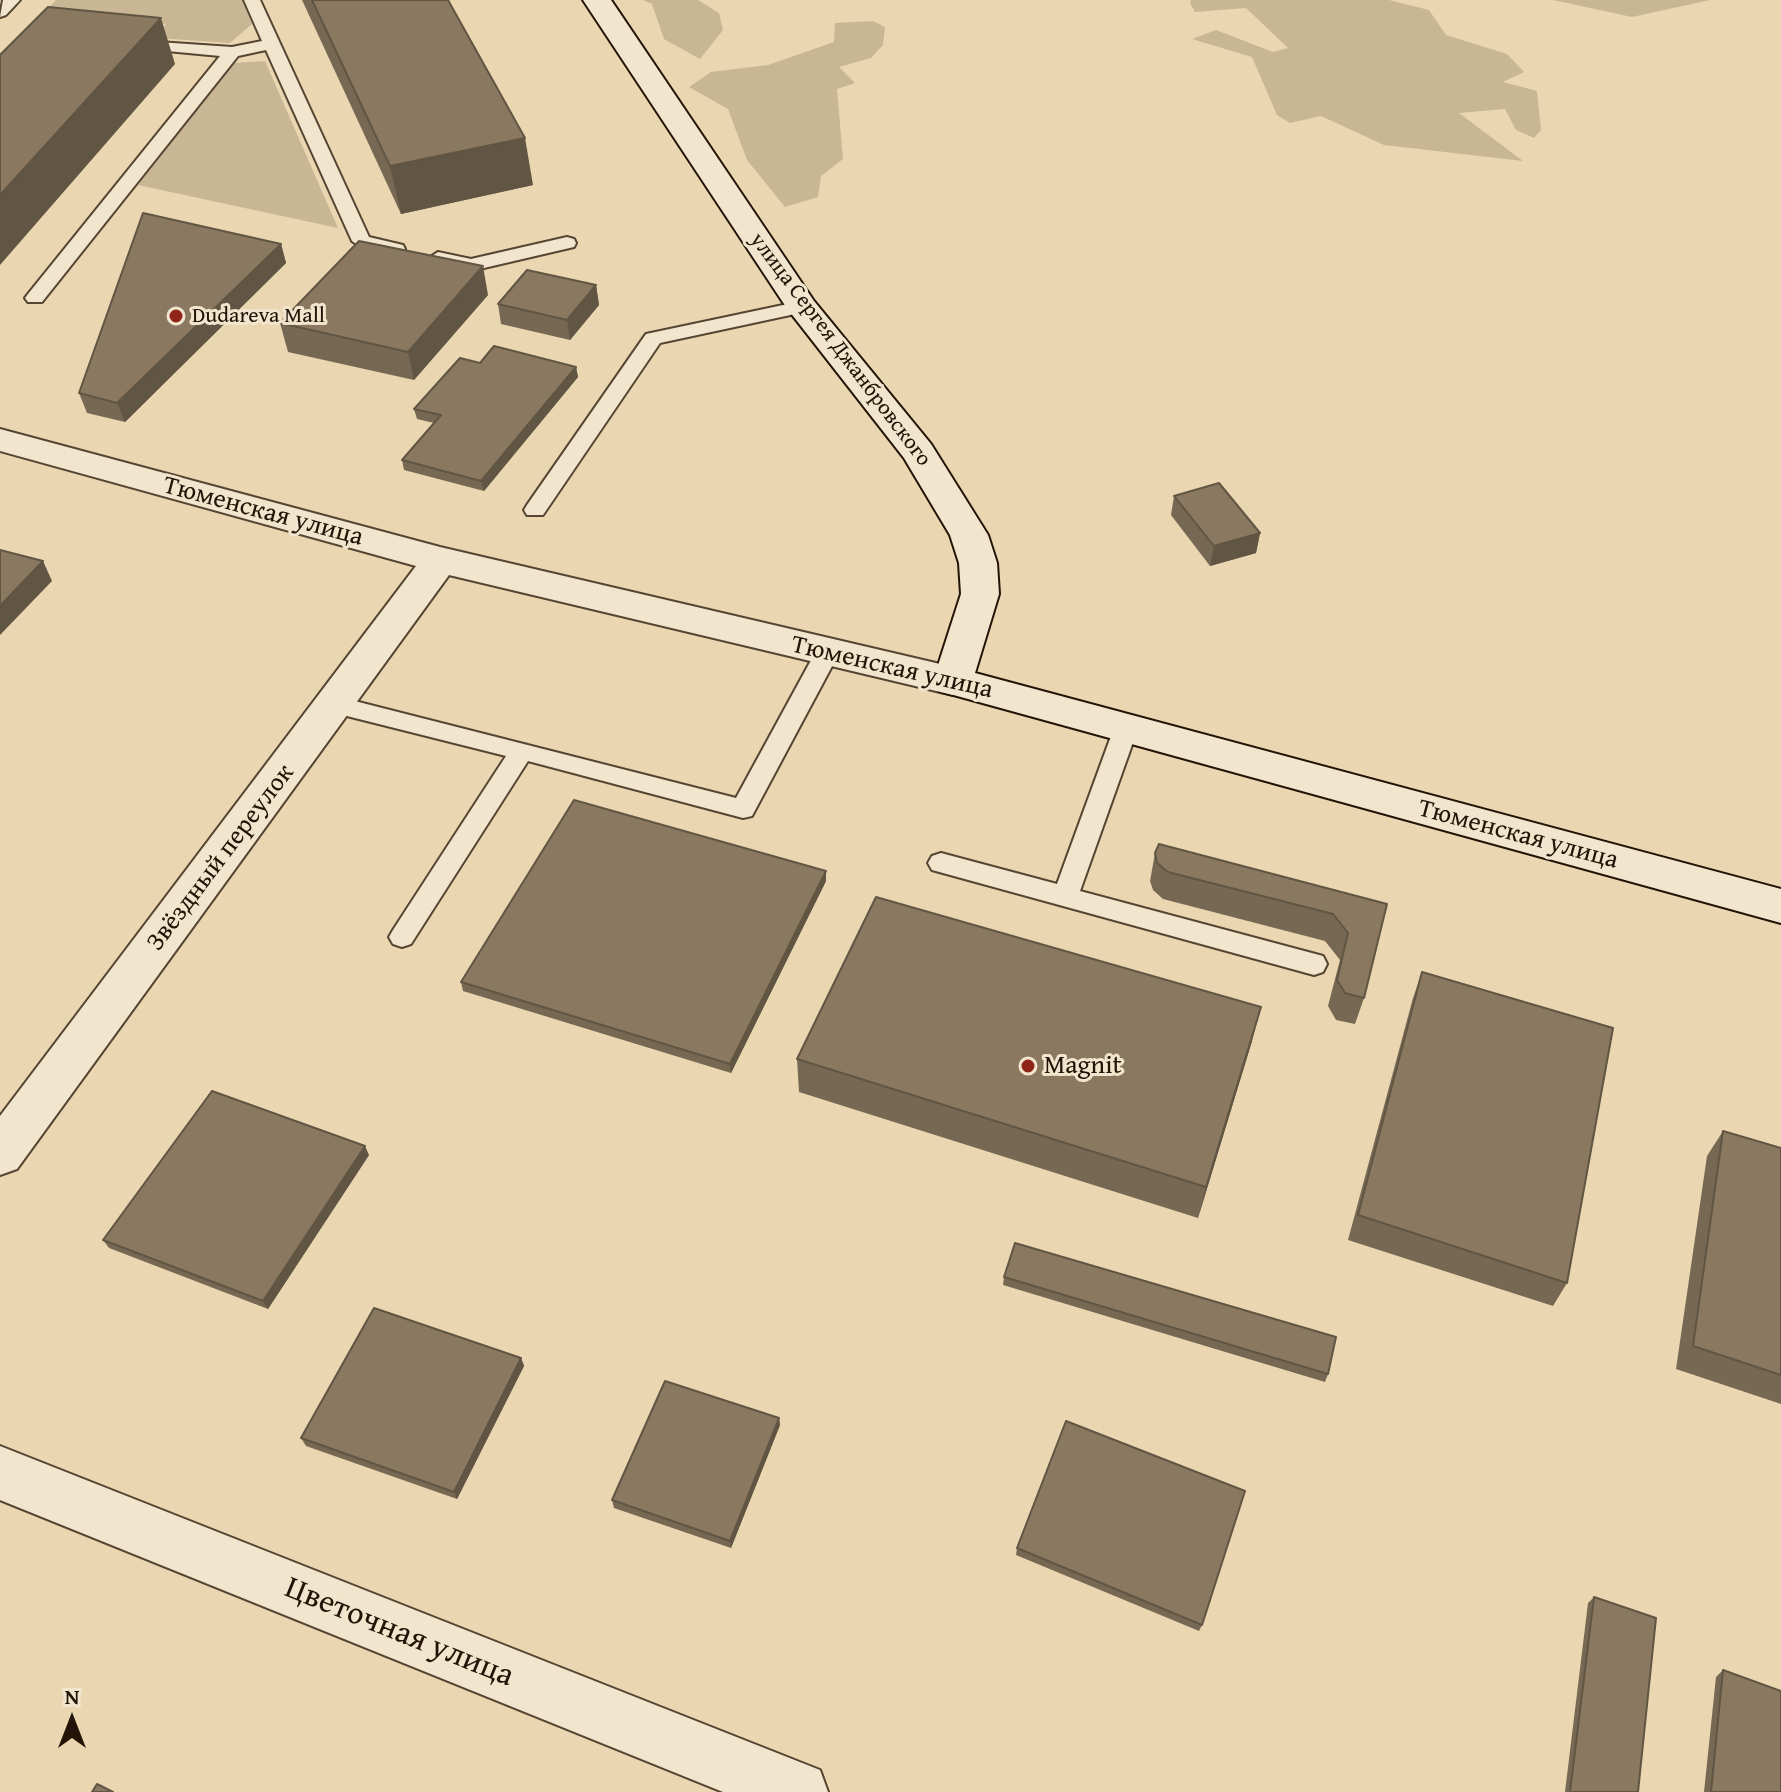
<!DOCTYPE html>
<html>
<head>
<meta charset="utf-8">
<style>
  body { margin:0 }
  #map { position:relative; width:1781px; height:1792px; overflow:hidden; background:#ead7b2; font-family:"Gentium Book Plus",serif }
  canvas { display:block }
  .north { position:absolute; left:32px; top:1680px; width:80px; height:80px; -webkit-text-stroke:6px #f1e5cd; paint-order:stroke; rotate:0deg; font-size:22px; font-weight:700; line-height:32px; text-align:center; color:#231407 }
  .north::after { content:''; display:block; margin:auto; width:28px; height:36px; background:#231407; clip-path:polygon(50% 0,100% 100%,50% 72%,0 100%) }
</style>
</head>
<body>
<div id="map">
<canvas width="1781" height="1792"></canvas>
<div class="north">N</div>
</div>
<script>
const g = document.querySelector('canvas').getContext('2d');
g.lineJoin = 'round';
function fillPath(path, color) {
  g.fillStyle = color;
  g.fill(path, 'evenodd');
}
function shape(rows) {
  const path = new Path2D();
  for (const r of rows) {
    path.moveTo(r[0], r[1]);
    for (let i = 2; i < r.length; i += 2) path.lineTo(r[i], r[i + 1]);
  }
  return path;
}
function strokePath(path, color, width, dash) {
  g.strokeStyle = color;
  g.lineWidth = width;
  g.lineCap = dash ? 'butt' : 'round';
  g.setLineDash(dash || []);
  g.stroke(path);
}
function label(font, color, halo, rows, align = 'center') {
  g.font = font + ' "Gentium Book Plus",serif';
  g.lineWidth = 6;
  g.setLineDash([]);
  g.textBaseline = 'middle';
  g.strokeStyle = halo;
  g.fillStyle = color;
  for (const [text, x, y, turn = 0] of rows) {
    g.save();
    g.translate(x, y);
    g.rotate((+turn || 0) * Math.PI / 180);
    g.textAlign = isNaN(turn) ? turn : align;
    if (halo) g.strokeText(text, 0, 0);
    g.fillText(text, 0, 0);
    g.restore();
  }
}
fillPath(shape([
  [56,0,242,0,252,24,230,43,156,38,166,24,44,12],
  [643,0,698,0,719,13,723,30,700,59,664,39,652,4],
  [1191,0,1389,0,1429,10,1446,35,1507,54,1524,72,1503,82,1537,91,1541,130,1534,138,1516,130,1505,109,1459,113,1523,161,1384,145,1321,116,1290,123,1277,115,1252,57,1192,39,1216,30,1273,52,1288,48,1246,8,1195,12,1190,3],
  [1553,0,1710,0,1632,17],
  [873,21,885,27,883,45,871,58,839,67,855,83,837,89,843,159,821,176,818,197,785,207,747,160,728,109,689,87,711,72,768,65,834,42,835,23],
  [265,61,338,228,138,185,233,63]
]), '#c8b695');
const lane = shape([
  [3,0,20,0,6,15,0,17,3,0],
  [244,0,260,0,369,237,403,245,405,249,403,253,396,255,361,247,352,241,266,50,238,56,42,302,28,302,25,298,28,294,220,56,135,48,127,43,129,40,232,47,262,41,244,0],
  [567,237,574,239,576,243,574,247,471,271,431,262,429,258,438,252,471,259,567,237],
  [802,301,809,303,812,307,809,311,660,343,543,515,527,515,524,510,527,505,646,334,802,301],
  [827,645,835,647,839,653,752,816,743,818,528,761,411,944,402,947,393,944,389,937,393,930,506,756,327,711,323,705,327,699,335,696,736,798,815,653,819,647,827,645],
  [1126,719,1135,722,1138,728,1080,891,1323,956,1327,964,1323,972,1314,975,932,870,928,863,932,856,941,853,1057,884,1114,728,1117,722,1126,719]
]);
const street = shape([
  [0,429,440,547,953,667,967,671,973,681,967,691,953,695,449,575,17,1169,0,1175,0,1116,416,566,0,451,0,429],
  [0,1446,820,1770,828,1792,723,1792,0,1500,0,1446]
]);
const secondary = shape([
  [583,0,611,0,814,301,931,444,988,535,997,563,999,594,975,673,1781,889,1781,923,939,691,933,681,961,594,959,563,950,535,904,458,786,307,583,0]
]);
strokePath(lane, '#554532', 4);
strokePath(street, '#554532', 4);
strokePath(secondary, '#231407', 4);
fillPath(lane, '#f1e5cd');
fillPath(street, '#f1e5cd');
fillPath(secondary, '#f1e5cd');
fillPath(shape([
  [302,0,448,0,533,185,401,214],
  [281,244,286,263,125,422,87,413,79,393],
  [596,285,599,305,570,340,501,324,498,304],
  [488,295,414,380,288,352,280,323],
  [480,363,576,367,578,377,484,491,404,470,402,460,434,423,417,419,414,409],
  [1174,496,1260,533,1256,553,1210,566,1171,515],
  [1155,853,1387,904,1364,998,1355,1024,1336,1020,1328,1006,1340,960,1325,941,1163,899,1153,890,1150,881],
  [826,881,731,1073,463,991,461,982],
  [1422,972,1567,1283,1553,1306,1348,1240,1413,998],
  [1252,1041,1198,1218,799,1092,797,1059],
  [1723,1131,1781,1148,1781,1404,1676,1369,1707,1156],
  [369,1155,268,1309,109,1248,103,1240],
  [1004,1277,1328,1374,1325,1382,1003,1285],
  [521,1358,524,1366,457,1499,306,1446,301,1438],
  [779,1418,780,1425,731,1548,614,1508,612,1500],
  [1017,1548,1202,1625,1199,1631,1016,1555],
  [1594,1597,1638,1792,1565,1792,1588,1603],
  [1723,1670,1781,1792,1704,1792,1716,1677]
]), '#776853');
fillPath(shape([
  [161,18,175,64,0,265,0,195],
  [525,138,533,185,401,214,390,166],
  [281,244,286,263,125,422,117,403],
  [483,266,488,295,414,380,408,352],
  [596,285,599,305,570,340,567,320],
  [576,367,578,377,484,491,481,481],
  [1260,533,1256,553,1210,566,1214,546],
  [43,561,52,581,0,635,0,606],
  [826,871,826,881,731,1073,730,1064],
  [1261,1007,1252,1041,1198,1218,1206,1187],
  [365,1146,369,1155,268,1309,263,1301],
  [521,1358,524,1366,457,1499,454,1492],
  [779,1418,780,1425,731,1548,730,1541]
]), '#615543');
const building = shape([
  [312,0,448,0,525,138,390,166,312,0],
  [48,7,161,18,0,195,0,55,48,7],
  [143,213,281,244,117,403,79,393,143,213],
  [359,241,483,266,408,352,280,323,359,241],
  [527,270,596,285,567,320,498,304,527,270],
  [494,346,576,367,481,481,402,460,441,415,414,409,460,358,480,363,494,346],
  [1219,483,1260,533,1214,546,1174,496,1219,483],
  [0,550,43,561,0,606,0,550],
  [574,800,826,871,730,1064,461,982,574,800],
  [1159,844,1387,904,1364,998,1345,993,1337,980,1348,933,1333,914,1168,872,1157,863,1155,853,1159,844],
  [876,897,1261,1007,1206,1187,797,1059,876,897],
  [1422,972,1613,1028,1567,1283,1358,1215,1422,972],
  [212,1091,365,1146,263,1301,103,1240,212,1091],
  [1723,1131,1781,1148,1781,1375,1693,1346,1723,1131],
  [1015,1243,1336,1337,1328,1374,1004,1277,1015,1243],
  [374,1308,521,1358,454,1492,301,1438,374,1308],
  [665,1381,779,1418,730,1541,612,1500,665,1381],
  [1066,1421,1245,1491,1202,1625,1017,1548,1066,1421],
  [1594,1597,1656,1618,1638,1792,1570,1792,1594,1597],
  [1723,1670,1781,1691,1781,1792,1711,1792,1723,1670],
  [97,1784,113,1792,92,1792,97,1784]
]);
fillPath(building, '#8a7960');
strokePath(building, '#615543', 2);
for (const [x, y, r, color] of [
  [176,316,8,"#8f2418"],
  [1028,1066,8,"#8f2418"]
]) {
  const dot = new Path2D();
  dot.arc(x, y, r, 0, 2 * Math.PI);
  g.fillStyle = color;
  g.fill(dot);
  strokePath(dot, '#f1e5cd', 3);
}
label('22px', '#231407', '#f1e5cd', [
  ["Dudareva Mall",192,316]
], 'left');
label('22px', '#231407', '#f1e5cd', [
  ["улица Сергея Джанбровского",840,350,53]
]);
label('26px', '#231407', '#f1e5cd', [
  ["Тюменская улица",263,512,15],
  ["Тюменская улица",892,668,13],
  ["Тюменская улица",1518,835,15],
  ["Звёздный переулок",221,858,-53]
]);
label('26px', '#231407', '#f1e5cd', [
  ["Magnit",1044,1066]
], 'left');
label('32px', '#231407', '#f1e5cd', [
  ["Цветочная улица",399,1633,22]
]);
</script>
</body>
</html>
